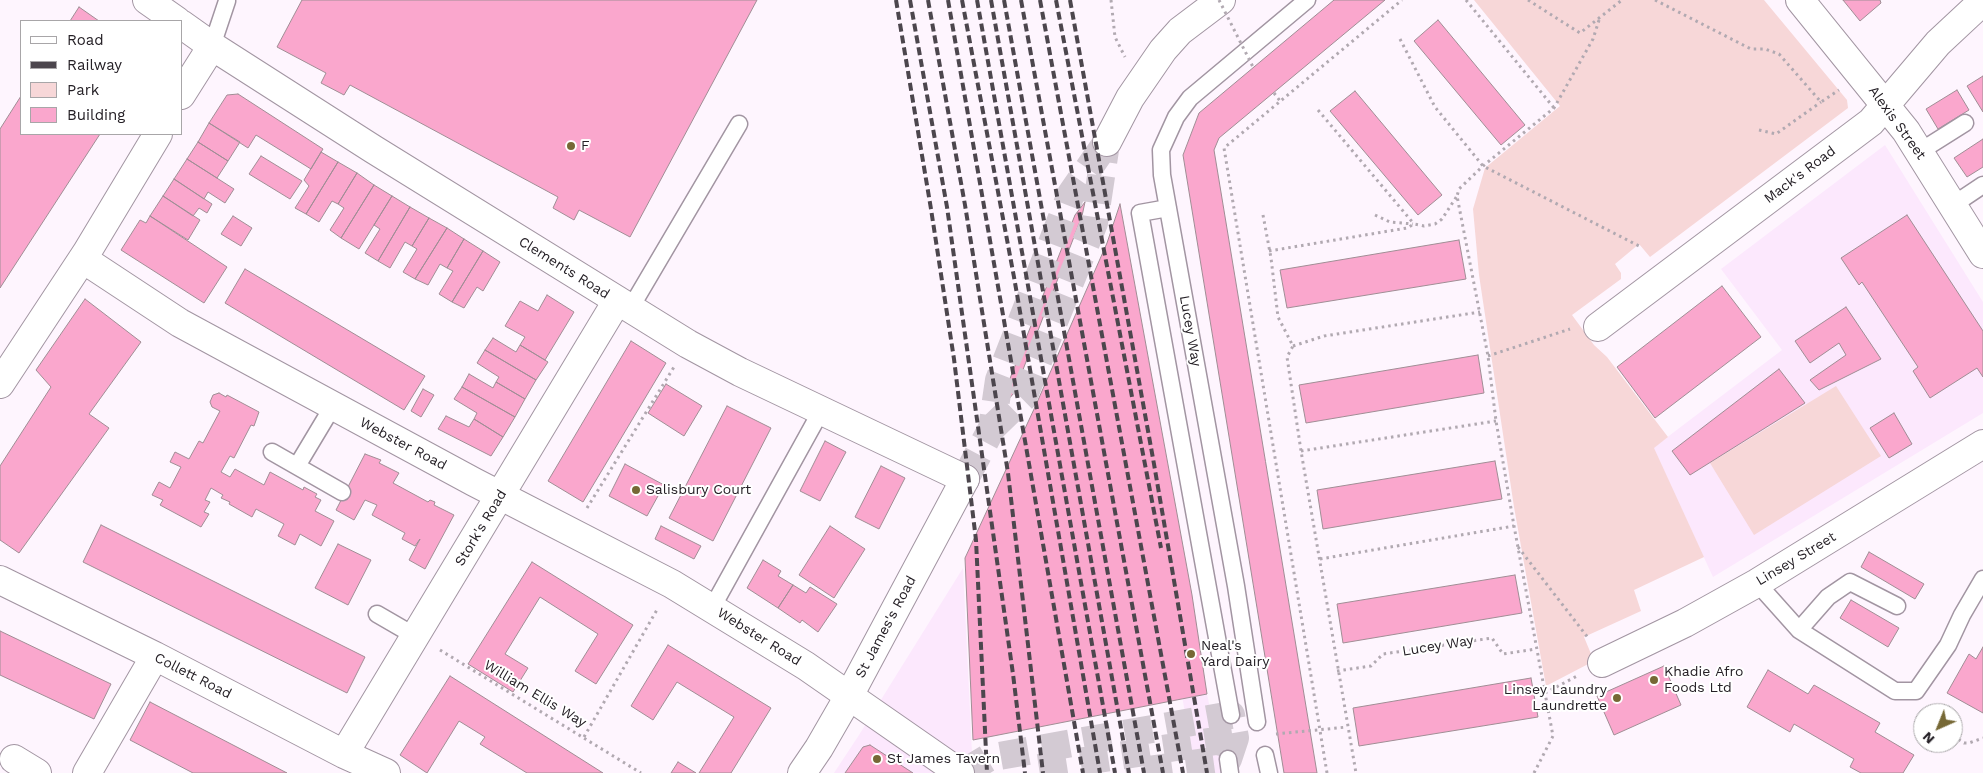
<!DOCTYPE html>
<html>
<head>
<meta charset="utf-8">
<style>
  body { margin:0 }
  #map { position:relative; width:1983px; height:773px; overflow:hidden; background:#fef5fe; font-family:"Work Sans",sans-serif }
  canvas { display:block }
  .legend { position:absolute; left:20px; top:20px; width:162px; height:115px; box-sizing:border-box; background:#fff; border:1px solid #a8a6a8; margin:0; padding:6px 9px; list-style:none; font-size:15px; color:#252026 }
  .legend li { display:flex; align-items:center; gap:10px; height:25px }
  .legend b { width:25px; border:1px solid #a8a6a8 }
  .north { position:absolute; left:1913px; top:703px; width:50px; height:50px; box-sizing:border-box; background:#fff; border:1px solid #a8a6a8; border-radius:50%; rotate:224deg; font-size:14px; font-weight:700; line-height:20px; text-align:center; color:#252026 }
  .north::after { content:''; display:block; margin:auto; width:18px; height:22px; background:#766835; clip-path:polygon(50% 0,100% 100%,50% 72%,0 100%) }
</style>
</head>
<body>
<div id="map">
<canvas width="1983" height="773"></canvas>
<ul class="legend">
<li><b style="height:6px;background:#fff"></b>Road</li>
<li><b style="height:6px;background:#4c464d"></b>Railway</li>
<li><b style="height:14px;background:#f7d7d8"></b>Park</li>
<li><b style="height:14px;background:#faa7cd"></b>Building</li>
</ul>
<div class="north">N</div>
</div>
<script>
const g = document.querySelector('canvas').getContext('2d');
g.lineJoin = 'round';
function fillPath(path, color) {
  g.fillStyle = color;
  g.fill(path, 'evenodd');
}
function shape(rows) {
  const path = new Path2D();
  for (const r of rows) {
    path.moveTo(r[0], r[1]);
    for (let i = 2; i < r.length; i += 2) path.lineTo(r[i], r[i + 1]);
  }
  return path;
}
function strokePath(path, color, width, dash) {
  g.strokeStyle = color;
  g.lineWidth = width;
  g.lineCap = dash ? 'butt' : 'round';
  g.setLineDash(dash || []);
  g.stroke(path);
}
function label(font, color, halo, rows, align = 'center') {
  g.font = font + ' "Work Sans",sans-serif';
  g.lineWidth = 4;
  g.setLineDash([]);
  g.textBaseline = 'middle';
  g.strokeStyle = halo;
  g.fillStyle = color;
  for (const [text, x, y, turn = 0] of rows) {
    g.save();
    g.translate(x, y);
    g.rotate((+turn || 0) * Math.PI / 180);
    g.textAlign = isNaN(turn) ? turn : align;
    if (halo) g.strokeText(text, 0, 0);
    g.fillText(text, 0, 0);
    g.restore();
  }
}
fillPath(shape([
  [1885,145,1983,302,1983,413,1713,577,1653,448,1782,350,1721,269],
  [963,568,973,773,834,773,859,735],
  [1192,595,1207,694,1224,773,1195,773,1166,600]
]), '#fce8fd');
fillPath(shape([
  [1474,0,1764,0,1847,100,1848,108,1650,257,1639,244,1615,264,1621,273,1621,279,1572,315,1594,345,1607,357,1668,437,1654,448,1704,557,1634,590,1641,611,1584,637,1594,661,1546,686,1514,507,1479,275,1473,209,1485,168,1560,106],
  [1836,386,1881,456,1754,535,1710,463]
]), '#f7d7d8');
const building = shape([
  [302,0,757,0,630,237,579,210,574,220,553,208,558,197,350,85,344,95,321,83,326,73,277,47,302,0],
  [1334,0,1385,0,1219,138,1214,150,1317,773,1284,773,1183,155,1199,113,1334,0],
  [1843,0,1880,0,1881,3,1860,21,1843,0],
  [79,7,99,21,70,21,79,7],
  [1438,20,1525,125,1501,145,1414,41,1438,20],
  [1983,76,1983,112,1967,86,1983,76],
  [1957,90,1969,110,1938,129,1926,109,1957,90],
  [1355,91,1442,195,1418,215,1330,111,1355,91],
  [238,94,323,149,311,169,256,135,248,148,209,123,227,95,238,94],
  [21,96,21,134,100,134,0,288,0,129,21,96],
  [209,123,240,142,228,161,198,142,209,123],
  [1983,139,1983,167,1967,177,1954,158,1983,139],
  [198,142,228,161,217,178,187,159,198,142],
  [321,152,338,162,306,214,295,208,309,186,304,180,321,152],
  [261,156,302,181,290,199,249,174,261,156],
  [187,159,234,189,225,203,208,192,204,199,174,179,187,159],
  [338,162,357,173,338,204,332,201,319,222,306,214,338,162],
  [357,173,374,185,341,238,330,230,344,208,338,204,357,173],
  [174,179,212,204,207,213,199,208,193,216,163,196,174,179],
  [374,185,392,196,359,249,341,238,374,185],
  [163,196,200,220,188,240,150,216,163,196],
  [392,196,410,207,378,261,365,253,380,229,374,225,392,196],
  [1085,202,1082,216,1014,393,1007,401,1007,386,1075,215,1085,202],
  [1120,204,1192,595,1207,694,973,740,965,558,1035,407,1107,243,1120,204],
  [410,207,429,218,412,246,405,242,390,268,378,261,410,207],
  [1907,215,1983,331,1983,377,1977,368,1930,398,1913,371,1918,367,1862,282,1859,285,1841,258,1907,215],
  [150,216,227,267,204,303,121,250,140,220,146,223,150,216],
  [233,216,252,228,241,246,221,234,233,216],
  [429,218,447,228,415,279,403,272,417,249,412,246,429,218],
  [447,228,464,239,447,268,440,264,428,285,415,279,447,228],
  [464,239,483,251,452,302,439,294,453,271,447,268,464,239],
  [1459,240,1466,279,1287,308,1280,270,1459,240],
  [483,251,500,262,483,291,477,287,464,308,452,302,483,251],
  [245,269,425,376,404,410,225,303,245,269],
  [1722,286,1761,337,1655,418,1617,367,1722,286],
  [547,295,574,312,545,360,520,345,525,337,505,326,520,301,538,311,547,295],
  [85,299,141,342,89,414,109,428,19,553,0,540,0,466,51,387,36,370,85,299],
  [1846,307,1881,359,1819,390,1810,380,1846,355,1839,343,1810,363,1795,341,1846,307],
  [493,338,516,352,520,345,548,362,536,380,485,350,493,338],
  [631,341,666,363,583,502,548,481,631,341],
  [485,350,536,380,525,399,496,382,499,377,477,363,485,350],
  [1478,355,1484,393,1306,423,1299,385,1478,355],
  [1779,369,1805,403,1690,475,1672,451,1779,369],
  [469,374,493,388,496,382,525,399,515,417,462,387,469,374],
  [666,384,702,406,684,436,648,413,666,384],
  [462,387,515,417,503,437,474,419,477,413,454,399,462,387],
  [423,389,434,395,421,417,411,411,423,389],
  [219,393,226,397,227,395,259,412,254,426,251,425,234,458,230,456,221,472,230,477,235,469,264,485,270,472,303,490,304,487,317,494,315,497,321,500,315,511,334,521,321,546,300,534,295,545,278,536,284,524,256,509,252,517,229,504,230,502,221,498,223,495,211,488,205,500,210,502,204,512,209,514,201,527,160,505,163,500,152,495,159,482,170,488,181,467,170,462,175,452,189,459,199,441,203,443,220,411,212,407,210,402,213,395,219,393],
  [727,406,771,428,713,541,669,518,727,406],
  [1894,413,1912,444,1889,458,1870,428,1894,413],
  [446,416,469,427,474,419,503,437,491,456,438,429,446,416],
  [825,441,846,452,820,501,800,491,825,441],
  [365,454,381,460,379,463,399,473,393,483,428,502,430,500,435,502,434,505,454,515,425,569,409,560,420,539,415,546,402,539,405,533,372,515,377,505,365,500,354,520,336,510,365,454],
  [1495,461,1502,499,1323,529,1317,490,1495,461],
  [625,464,664,485,647,516,609,496,625,464],
  [881,466,905,478,879,529,855,517,881,466],
  [101,525,365,657,347,693,83,562,101,525],
  [661,526,701,546,694,559,655,539,661,526],
  [830,526,865,549,834,598,799,575,830,526],
  [338,544,371,560,348,605,315,588,338,544],
  [1869,552,1924,584,1915,599,1861,567,1869,552],
  [763,560,781,571,778,576,793,585,778,608,747,588,763,560],
  [532,562,633,625,596,684,575,671,598,634,540,597,505,654,528,668,513,692,468,664,532,562],
  [1515,575,1522,613,1343,643,1337,604,1515,575],
  [793,585,806,593,810,587,837,604,818,632,802,620,800,623,778,608,793,585],
  [1851,600,1899,628,1888,647,1840,618,1851,600],
  [0,631,111,684,94,719,0,675,0,631],
  [668,645,771,708,731,773,699,773,734,717,677,682,653,720,631,706,668,645],
  [1983,647,1983,713,1947,693,1969,654,1976,659,1983,647],
  [1664,666,1681,705,1614,735,1597,696,1664,666],
  [1768,670,1808,694,1814,685,1880,723,1875,732,1914,755,1903,773,1861,773,1850,767,1854,759,1794,724,1790,732,1747,707,1768,670],
  [450,676,603,773,527,773,480,744,485,737,459,721,427,773,400,755,450,676],
  [1531,678,1538,717,1359,746,1353,708,1531,678],
  [150,702,287,773,193,773,130,740,150,702],
  [870,745,913,773,845,773,863,747,870,745],
  [678,762,696,773,671,773,678,762]
]);
fillPath(building, '#faa7cd');
strokePath(building, '#a08d95', 1);
strokePath(shape([
  [1039,768,1235,738],
  [963,773,988,758,1231,715,1235,738,1228,759,1126,773]
]), '#d3cad3', 28, [28, 14]);
strokePath(shape([
  [992,428,1023,398,1094,223,1105,150],
  [965,479,992,428,999,380,1071,194,1107,142]
]), '#d3cad3', 28, [28, 14]);
const lane = shape([
  [212,46,227,1],
  [1919,152,1965,123],
  [1953,205,1983,185],
  [1168,208,1140,213,1231,715],
  [630,309,739,124],
  [272,452,342,492],
  [297,466,333,406],
  [1757,583,1799,630,1895,691,1916,691,1948,645,1962,615,1983,579],
  [712,608,821,411],
  [377,614,415,636],
  [1799,630,1828,597,1850,582,1897,606],
  [1257,722,1236,586,1162,175,1161,150,1176,117,1190,98,1307,0],
  [1265,755,1269,773],
  [1228,759,1230,773]
]);
const street = shape([
  [147,0,177,21],
  [1800,0,1906,131,1983,254],
  [181,24,212,46,373,149,688,344,740,372,965,479],
  [181,95,212,46],
  [158,134,87,252,86,259,92,265,180,323,474,482,672,584,806,666,960,773],
  [1598,327,1871,122,1938,43,1983,1],
  [0,384,87,252],
  [0,580,155,656,344,754,386,773],
  [1602,663,1685,623,1757,583,1983,444],
  [344,754,617,301],
  [14,759,37,773],
  [87,773,155,656]
]);
const secondary = shape([
  [1107,142,1130,98,1163,50,1180,31,1221,0],
  [802,773,819,748,849,696,965,479]
]);
strokePath(lane, '#a295a2', 19);
strokePath(street, '#a295a2', 30);
strokePath(secondary, '#a295a2', 30);
strokePath(shape([
  [1111,0,1115,37,1125,57],
  [1466,0,1554,108],
  [1528,0,1580,33,1622,0],
  [1655,0,1751,49,1765,49,1779,54,1821,102,1839,90],
  [1400,39,1435,107,1483,166,1639,246],
  [1274,93,1280,101],
  [1318,110,1414,224],
  [1759,130,1776,134,1821,102],
  [1263,215,1271,258,1278,317,1293,346,1287,357,1301,451,1356,773],
  [1375,215,1390,222,1413,224],
  [1269,251,1407,228,1414,224,1424,226,1435,224,1442,219,1457,196],
  [1293,346,1324,336,1480,312],
  [1488,356,1570,329],
  [1301,451,1496,421],
  [587,508,674,367],
  [1518,547,1589,639],
  [1320,559,1514,526],
  [440,650,641,773],
  [1337,671,1371,666,1383,654,1492,638,1503,654,1536,649],
  [1545,693,1579,675],
  [1276,734,1347,727],
  [1953,736,1964,743,1969,743,1983,738],
  [584,737,658,608],
  [1534,773,1553,736,1514,526,1496,421,1488,356,1457,196,1459,189,1483,166,1554,108,1593,39,1600,17]
]), '#b1a9b1', 3, [2.5, 4]);
strokePath(lane, '#fff', 16);
strokePath(street, '#fff', 28);
strokePath(secondary, '#fff', 28);
strokePath(shape([
  [896,0,931,209,954,359,976,540,987,773],
  [910,0,947,207,1013,674,1025,773],
  [928,0,965,205,1008,473,1043,773],
  [948,0,1083,773],
  [962,0,1014,277,1100,773],
  [977,0,1115,773],
  [991,0,1129,773],
  [1004,0,1144,773],
  [1021,0,1163,773],
  [1040,0,1183,773],
  [1056,0,1161,548],
  [1070,0,1154,464,1207,773]
]), '#4c464d', 4, [8, 4]);
strokePath(shape([
  [1219,0,1253,67],
  [1327,773,1224,148,1402,0]
]), '#b1a9b1', 3, [2.5, 4]);
for (const [x, y, r, color] of [
  [571,146,5,"#766835"],
  [636,490,5,"#766835"],
  [1191,654,5,"#766835"],
  [1654,680,5,"#766835"],
  [1617,698,5,"#766835"],
  [877,759,5,"#766835"]
]) {
  const dot = new Path2D();
  dot.arc(x, y, r, 0, 2 * Math.PI);
  g.fillStyle = color;
  g.fill(dot);
  strokePath(dot, '#fff', 2);
}
label('14px', '#252026', '#fff', [
  ["Alexis Street",1897,123,54],
  ["Mack's Road",1800,175,-37],
  ["Clements Road",564,268,32],
  ["Lucey Way",1190,331,80],
  ["Webster Road",403,444,28],
  ["Stork's Road",481,528,-59],
  ["Linsey Street",1796,559,-31],
  ["St James's Road",886,627,-62],
  ["Webster Road",759,637,32],
  ["Lucey Way",1438,646,-9],
  ["Collett Road",193,676,27],
  ["William Ellis Way",535,694,31]
]);
label('14px', '#252026', '#fff', [
  ["F",581,146],
  ["Salisbury Court",646,490],
  ["Neal's",1201,646],
  ["Yard Dairy",1201,662],
  ["Khadie Afro",1664,672],
  ["Foods Ltd",1664,688],
  ["Linsey Laundry",1607,690,"right"],
  ["Laundrette",1607,706,"right"],
  ["St James Tavern",887,759]
], 'left');
</script>
</body>
</html>
